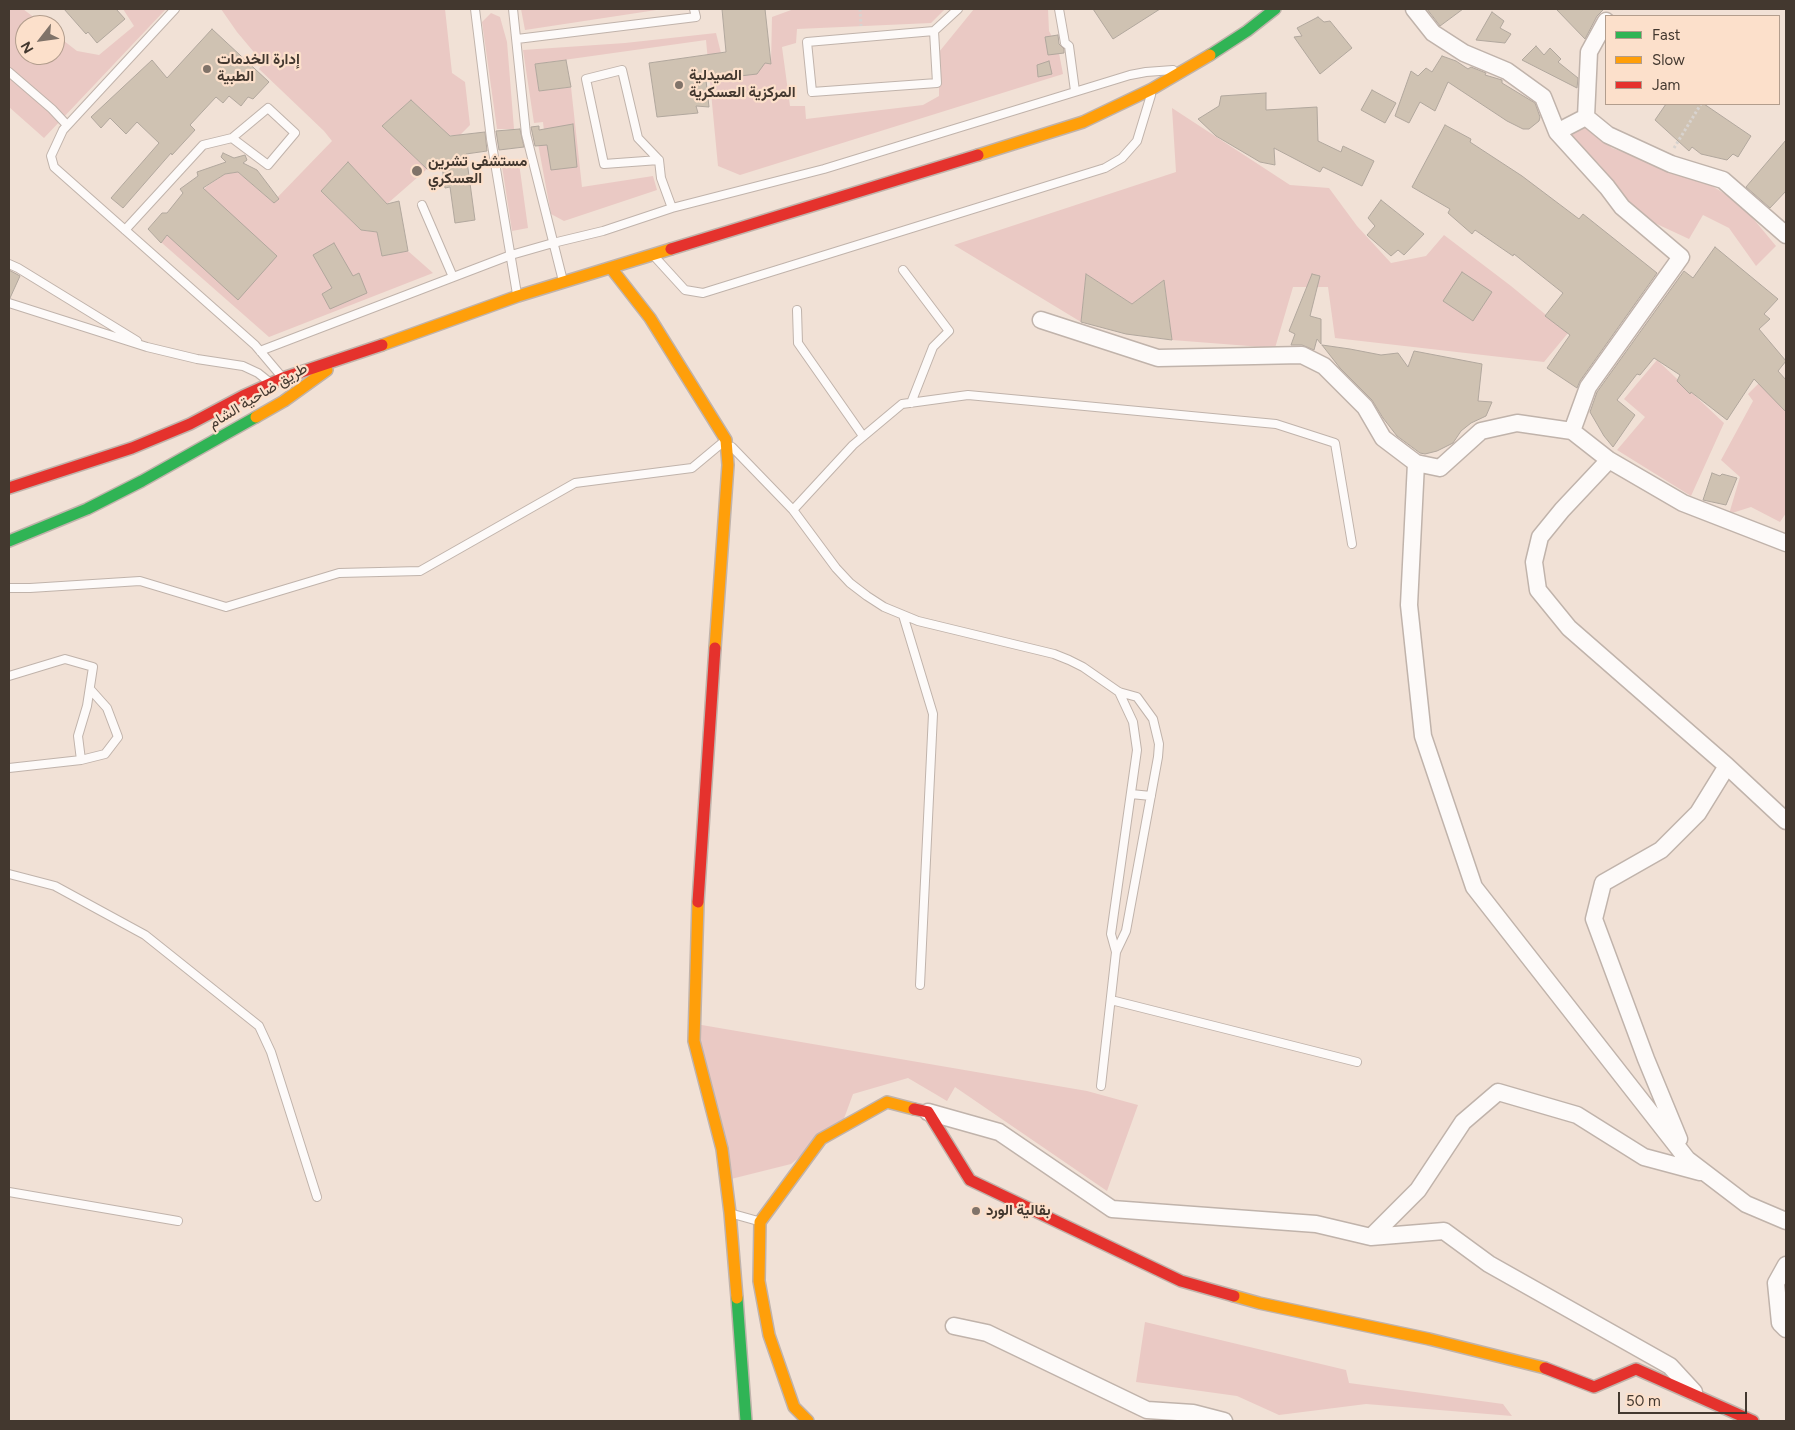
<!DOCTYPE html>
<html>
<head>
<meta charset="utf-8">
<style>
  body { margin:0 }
  #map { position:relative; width:1795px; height:1430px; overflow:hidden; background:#f1e1d6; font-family:Figtree,sans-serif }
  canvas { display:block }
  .frame { position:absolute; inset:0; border:10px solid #43382f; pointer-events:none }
  .legend { position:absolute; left:1605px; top:15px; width:175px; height:90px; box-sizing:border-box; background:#fce0cb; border:1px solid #b29d8d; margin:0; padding:6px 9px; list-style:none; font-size:15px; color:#43382f }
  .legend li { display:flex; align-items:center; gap:10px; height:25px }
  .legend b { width:25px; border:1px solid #b29d8d }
  .north { position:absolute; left:15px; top:15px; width:50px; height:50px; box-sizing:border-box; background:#fce0cb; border:1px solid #b29d8d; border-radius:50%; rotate:240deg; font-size:14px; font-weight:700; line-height:20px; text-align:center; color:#43382f }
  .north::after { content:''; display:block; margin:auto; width:18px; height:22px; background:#807369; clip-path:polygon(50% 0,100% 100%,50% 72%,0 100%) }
  .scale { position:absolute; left:1618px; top:1392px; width:129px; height:22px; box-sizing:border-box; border:2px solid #43382f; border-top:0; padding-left:6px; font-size:15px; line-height:18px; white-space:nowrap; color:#43382f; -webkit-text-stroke:4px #fce0cb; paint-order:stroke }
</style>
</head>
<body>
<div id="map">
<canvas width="1795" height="1430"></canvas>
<div class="frame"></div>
<ul class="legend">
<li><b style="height:6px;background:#30b455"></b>Fast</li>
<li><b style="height:6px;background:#ff9f0a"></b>Slow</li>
<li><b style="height:6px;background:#e5322d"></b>Jam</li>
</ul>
<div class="north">N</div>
<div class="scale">50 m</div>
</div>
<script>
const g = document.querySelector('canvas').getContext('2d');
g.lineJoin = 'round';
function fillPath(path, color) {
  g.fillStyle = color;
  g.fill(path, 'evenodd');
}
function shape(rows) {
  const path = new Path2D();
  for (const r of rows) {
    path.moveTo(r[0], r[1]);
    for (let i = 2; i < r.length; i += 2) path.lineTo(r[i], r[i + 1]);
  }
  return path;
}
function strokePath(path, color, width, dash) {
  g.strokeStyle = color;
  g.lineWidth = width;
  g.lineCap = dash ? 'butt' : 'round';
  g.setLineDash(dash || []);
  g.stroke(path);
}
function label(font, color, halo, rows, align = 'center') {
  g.font = font + ' Figtree,Vazirmatn,sans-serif';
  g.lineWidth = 4.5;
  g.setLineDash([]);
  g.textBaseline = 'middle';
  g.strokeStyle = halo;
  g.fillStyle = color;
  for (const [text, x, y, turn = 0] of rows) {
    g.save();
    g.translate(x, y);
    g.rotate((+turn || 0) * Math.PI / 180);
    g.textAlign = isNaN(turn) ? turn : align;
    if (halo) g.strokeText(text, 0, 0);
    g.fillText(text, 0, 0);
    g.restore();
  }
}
fillPath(shape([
  [9,9,23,9,44,25,25,25,25,55,55,55,55,34,77,51,99,55,134,26,123,9,166,9,44,138,9,107],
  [221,9,445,9,452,73,465,82,470,125,460,135,449,135,411,100,382,126,427,169,387,204,348,162,321,191,361,230,377,232,382,255,408,251,433,273,269,337,162,243,161,243,206,187,225,174,238,172,273,202,332,141,324,131,259,69,263,63,237,32],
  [521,9,663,9,525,30],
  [794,9,945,9,931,23,797,29,796,43,782,47,790,106,805,106,806,119,923,105,939,96,939,52,974,9,1048,9,1049,31,1058,48,1063,74,740,175,718,166,706,40,535,64,539,91,571,87,582,187,653,176,657,190,564,221,551,214,536,133,544,131,543,122,534,123,523,50,625,43,716,33,727,77,765,63,771,64,772,17],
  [491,13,500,17,507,42,514,129,497,129,482,22],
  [1172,108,1290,185,1329,188,1357,226,1391,263,1426,256,1444,235,1511,286,1568,333,1544,362,1335,338,1328,287,1293,287,1275,348,1172,340,1164,280,1132,304,1086,274,1081,322,954,245,1176,172],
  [1584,125,1612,148,1709,184,1741,204,1776,246,1756,266,1729,228,1703,215,1689,239,1629,211,1600,165,1570,135],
  [519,163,528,228,512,231,502,166],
  [1657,360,1724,423,1691,496,1617,450,1645,417,1624,399],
  [1759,383,1786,407,1786,513,1780,522,1751,507,1729,514,1740,477,1721,460,1753,401,1748,394],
  [690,1023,1087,1091,1138,1105,1107,1191,955,1087,947,1101,908,1078,853,1094,842,1124,791,1164,723,1181],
  [1145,1322,1346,1370,1349,1383,1503,1404,1512,1416,1366,1404,1279,1415,1237,1396,1136,1382]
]), '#eac9c4');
const building = shape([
  [64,9,116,9,125,19,97,43,88,32,86,34,64,9],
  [722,9,765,9,771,64,765,63,757,74,706,80,709,107,696,106,698,113,657,117,649,63,726,52,722,9],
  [1093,9,1160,9,1113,39,1093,9],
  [1427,9,1463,9,1440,26,1427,9],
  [1556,9,1604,9,1597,16,1585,39,1556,9],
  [1492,12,1504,21,1500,28,1511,34,1505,43,1476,40,1492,12],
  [1318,17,1324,22,1330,21,1352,48,1320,74,1294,37,1302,36,1297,28,1318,17],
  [212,29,269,82,253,99,248,97,241,106,229,96,223,103,216,97,190,125,195,130,172,155,171,153,123,208,111,198,159,143,137,122,126,134,110,118,101,128,91,117,152,60,167,78,212,29],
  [1058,35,1059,44,1064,49,1064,53,1048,55,1045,37,1058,35],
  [1536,46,1544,55,1550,48,1561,59,1558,62,1578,78,1577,88,1522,60,1536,46],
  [1442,56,1456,61,1468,69,1471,67,1486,73,1485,75,1502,80,1502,83,1535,103,1540,117,1539,121,1529,129,1523,129,1507,121,1448,82,1435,111,1420,102,1409,123,1395,116,1411,71,1418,76,1426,68,1432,72,1442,56],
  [566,60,571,87,539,91,535,64,566,60],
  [1049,61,1052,74,1038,77,1037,65,1049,61],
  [1372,90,1396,103,1385,123,1361,110,1372,90],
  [1266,93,1266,110,1317,107,1318,141,1341,152,1343,146,1374,161,1362,186,1323,167,1320,172,1274,148,1275,165,1260,162,1216,136,1198,119,1219,106,1221,96,1266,93],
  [411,100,450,136,485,132,487,151,466,154,475,220,455,223,450,187,445,188,442,166,427,169,382,126,411,100],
  [1666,104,1704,104,1751,136,1738,157,1733,154,1727,160,1701,154,1692,147,1689,151,1655,120,1666,104],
  [573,124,577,167,551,170,547,145,535,146,531,127,539,126,539,130,573,124],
  [1445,125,1471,139,1470,142,1522,176,1579,219,1583,214,1657,273,1580,381,1577,388,1547,368,1570,335,1545,316,1563,293,1514,254,1513,256,1475,230,1472,234,1448,213,1450,209,1412,187,1445,125],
  [520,129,524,147,499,150,496,131,520,129],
  [1786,140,1786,191,1770,208,1746,187,1786,140],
  [223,153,234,158,245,155,247,160,243,163,257,170,279,199,274,203,238,172,225,174,203,188,277,256,238,300,167,235,161,243,148,229,162,213,167,213,183,193,180,189,198,176,197,172,226,162,221,157,223,153],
  [348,162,387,204,399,201,408,251,382,256,377,232,361,230,321,191,348,162],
  [1381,200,1424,234,1404,255,1398,250,1391,256,1367,235,1375,226,1368,218,1381,200],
  [334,243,353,276,359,273,367,293,330,309,322,294,332,288,313,255,334,243],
  [1715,247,1778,299,1764,314,1770,319,1759,329,1786,361,1778,371,1786,380,1786,412,1754,379,1727,420,1691,392,1690,394,1677,381,1680,375,1654,358,1640,375,1637,374,1617,400,1635,415,1613,447,1604,436,1590,412,1597,392,1684,271,1693,278,1715,247],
  [9,270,20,276,10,298,9,297,9,270],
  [1462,272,1492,292,1473,321,1443,301,1462,272],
  [1086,274,1132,304,1164,280,1172,340,1126,334,1081,322,1086,274],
  [1312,274,1320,276,1310,316,1321,319,1321,344,1317,339,1314,350,1302,345,1291,345,1295,334,1289,331,1312,274],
  [1322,345,1350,349,1381,355,1398,353,1408,367,1414,351,1482,364,1478,401,1492,402,1486,416,1471,423,1461,431,1453,443,1437,451,1425,454,1420,453,1397,436,1383,418,1372,400,1340,368,1322,345],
  [1712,473,1720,476,1722,474,1737,478,1726,505,1703,500,1712,473]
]);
fillPath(building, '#cfc2b2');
strokePath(building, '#b1a79d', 1);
const lane = shape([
  [175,9,63,130,51,156,54,167,255,345,282,377],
  [475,9,491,139,517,294],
  [513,9,526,134,563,281],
  [1059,9,1065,43,1069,46,1075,91],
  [934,31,937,83,812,92,807,42,934,31,958,9],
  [517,39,696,17,694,9],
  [9,72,52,109,67,125],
  [659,160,604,164,586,79,622,70,638,138,659,160,661,178,672,208],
  [422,205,453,277],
  [125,230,203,145,232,138,268,165,295,133,268,108,232,138],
  [654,256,685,290,703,293,1105,168,1122,158,1137,141,1151,95],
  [9,264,18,268,137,341],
  [903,270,949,331,933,347,911,403],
  [9,303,147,347,197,359,243,366,258,373,268,381],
  [797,310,798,343,863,436],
  [260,351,511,255,553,243,603,231,672,208,824,169,1130,75,1146,72,1173,70],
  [732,447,793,510,836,568,850,583,867,596,884,607,918,621,1054,654,1069,660,1083,667,1119,692,1137,697,1153,719,1159,744,1158,757,1126,931,1116,952,1101,1086],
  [793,510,853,445,902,404,968,395,1276,424,1335,443,1352,544],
  [9,588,30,588,140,581,226,607,339,573,420,571,575,483,692,468,722,443],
  [903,615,933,714,920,985],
  [9,676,65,659,93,667,87,706,78,736,81,760,9,768],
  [81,760,105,754,118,737,107,708,90,689],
  [1131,794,1151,796],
  [9,874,55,886,145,935,259,1026,271,1052,317,1197],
  [1116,952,1111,934,1137,750,1133,722,1119,692],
  [1111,1000,1357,1062],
  [9,1192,178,1221],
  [733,1214,758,1221]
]);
const street = shape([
  [1414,9,1433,33,1464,53,1507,71,1543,97,1557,132,1607,187,1622,207,1681,257,1588,387,1572,431],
  [1586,117,1589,52,1606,21],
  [1557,132,1586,117,1608,135,1671,164,1723,180,1786,235],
  [1041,320,1158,358,1302,355,1324,366,1365,407,1383,438,1416,463,1409,605,1423,736,1474,887,1687,1159,1746,1204,1786,1221],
  [1609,460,1562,510,1540,537,1534,562,1538,590,1569,628,1727,766,1786,821],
  [1416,463,1440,468,1481,431,1517,423,1572,431,1609,460,1683,503,1786,543],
  [928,1112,999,1132,1112,1209,1316,1224,1371,1237],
  [1679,1139,1646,1059,1594,919,1603,883,1661,850,1698,813,1727,766],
  [1786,1265,1776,1283,1780,1323,1786,1329],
  [954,1326,987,1333,1147,1410,1193,1413,1224,1421],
  [1694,1392,1670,1366,1489,1264,1444,1231,1371,1237,1418,1190,1463,1122,1498,1092,1577,1115,1644,1157,1700,1172]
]);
const fast = shape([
  [1210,55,1247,31,1275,9],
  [9,541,87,509,142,481,256,417],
  [737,1298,746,1421]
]);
const slow = shape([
  [978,155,1083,122,1152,89,1210,55],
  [611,268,650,318,726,440,728,465,715,648],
  [382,345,518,296,671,249],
  [256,417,284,401,327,370],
  [698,902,694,1041,722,1149,730,1213,737,1298],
  [1234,1296,1259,1303,1429,1339,1545,1368],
  [808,1421,794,1407,769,1335,759,1281,760,1222,821,1139,887,1102,914,1109]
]);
const jam = shape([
  [671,249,978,155],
  [9,488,132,448,190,424,243,396,283,378,382,345],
  [698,902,715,648],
  [914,1109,928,1112,970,1180,1181,1281,1234,1296],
  [1545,1368,1594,1387,1636,1369,1753,1421]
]);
strokePath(lane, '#c0b3ab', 10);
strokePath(street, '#c0b3ab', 19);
strokePath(fast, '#c0b3ab', 14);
strokePath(slow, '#c0b3ab', 14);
strokePath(jam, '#c0b3ab', 14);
strokePath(shape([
  [860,9,861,26],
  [1674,148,1701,104]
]), '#d8d3cf', 3, [2.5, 2.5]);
strokePath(lane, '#fdfaf9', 8);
strokePath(street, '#fdfaf9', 16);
strokePath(fast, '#30b455', 11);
strokePath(slow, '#ff9f0a', 11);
strokePath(jam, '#e5322d', 11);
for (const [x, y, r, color] of [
  [207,69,5,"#807369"],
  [679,85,5,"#807369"],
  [417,171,6,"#807369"],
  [976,1211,5,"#807369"]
]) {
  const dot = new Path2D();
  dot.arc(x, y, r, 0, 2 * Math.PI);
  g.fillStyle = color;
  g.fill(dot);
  strokePath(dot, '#fce0cb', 2);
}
label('bold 15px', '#43382f', '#fce0cb', [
  ["إدارة الخدمات",217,60],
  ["الطبية",217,77],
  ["الصيدلية",689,76],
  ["المركزية العسكرية",689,93],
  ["مستشفى تشرين",428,162],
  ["العسكري",428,179],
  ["بقالية الورد",986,1211]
], 'left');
label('15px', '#43382f', '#fce0cb', [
  ["طريق ضاحية الشام",258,396,-31]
]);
</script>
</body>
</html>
